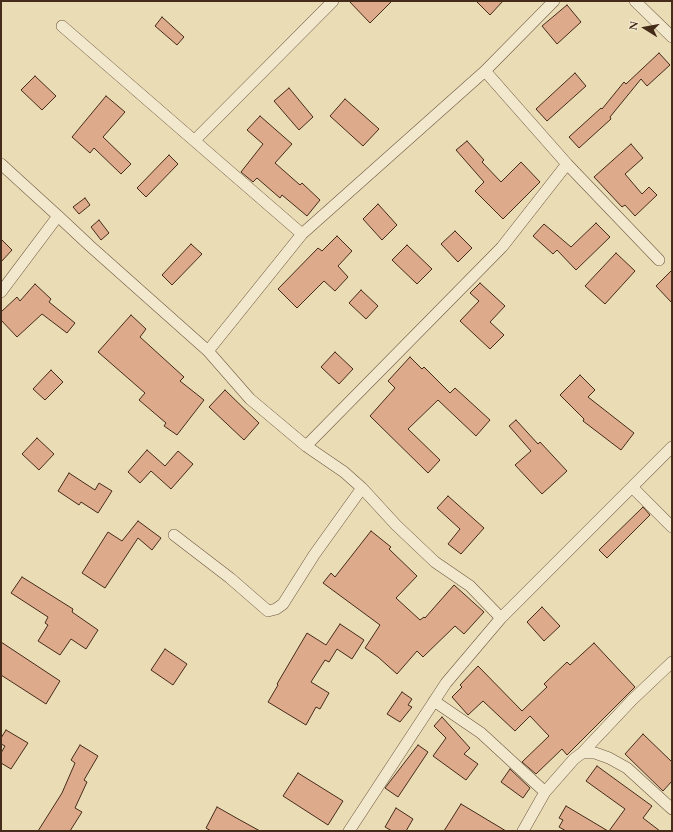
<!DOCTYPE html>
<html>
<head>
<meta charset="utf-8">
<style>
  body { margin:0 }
  #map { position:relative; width:673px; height:832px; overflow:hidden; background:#eadcb4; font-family:"EB Garamond",serif }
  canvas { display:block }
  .frame { position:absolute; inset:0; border:2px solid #452b1a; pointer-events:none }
  .north { position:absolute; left:625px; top:8px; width:40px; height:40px; -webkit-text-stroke:3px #f1e8ce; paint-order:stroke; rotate:281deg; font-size:11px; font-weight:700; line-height:16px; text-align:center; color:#452b1a }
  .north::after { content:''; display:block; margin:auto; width:14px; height:18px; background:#452b1a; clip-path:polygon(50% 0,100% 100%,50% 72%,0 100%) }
</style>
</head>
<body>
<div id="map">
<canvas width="673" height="832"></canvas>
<div class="frame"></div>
<div class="north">N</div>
</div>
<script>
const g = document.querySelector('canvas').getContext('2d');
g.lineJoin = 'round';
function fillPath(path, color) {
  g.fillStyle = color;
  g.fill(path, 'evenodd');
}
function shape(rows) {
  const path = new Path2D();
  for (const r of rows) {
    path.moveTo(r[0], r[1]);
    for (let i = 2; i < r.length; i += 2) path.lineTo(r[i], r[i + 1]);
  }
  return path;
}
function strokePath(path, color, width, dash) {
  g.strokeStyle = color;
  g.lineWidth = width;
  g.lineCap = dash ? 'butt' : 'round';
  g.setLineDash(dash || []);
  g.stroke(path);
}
const building = shape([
  [349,1,392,1,370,23,349,1],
  [476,1,503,1,490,15,476,1],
  [567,5,581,22,557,44,542,26,567,5],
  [162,17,184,37,177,45,155,26,162,17],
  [659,53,670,65,647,86,641,79,610,117,611,119,579,148,569,137,601,108,602,109,624,82,626,84,659,53],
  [575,73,586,86,547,121,536,109,575,73],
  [35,76,56,96,42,110,21,90,35,76],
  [289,88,313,117,299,130,274,101,289,88],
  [106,96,125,112,103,137,131,164,121,174,94,148,90,153,72,137,106,96],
  [345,99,379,129,363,146,330,116,345,99],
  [260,116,292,144,275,163,300,185,302,183,320,200,307,216,282,195,280,198,257,178,253,182,241,172,263,144,247,130,260,116],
  [467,141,484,160,482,162,501,182,521,162,540,182,503,219,475,191,484,182,456,150,467,141],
  [631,144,643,158,625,174,642,194,649,187,657,195,635,216,625,205,622,207,594,177,631,144],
  [169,155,178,164,146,197,137,188,169,155],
  [85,198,90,205,79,214,73,207,85,198],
  [378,204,397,225,382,240,363,219,378,204],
  [99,220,109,233,101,240,91,227,99,220],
  [596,223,610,237,576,270,557,250,553,254,533,236,544,224,571,247,596,223],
  [455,231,472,248,458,262,441,244,455,231],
  [337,236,352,251,338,266,348,277,335,291,324,281,297,308,278,289,318,248,322,251,337,236],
  [1,239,12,250,1,262,1,239],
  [191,244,202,254,172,285,162,275,191,244],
  [407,245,432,269,417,284,392,260,407,245],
  [616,253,635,271,605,304,585,286,616,253],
  [672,270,672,303,656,286,672,270],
  [480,283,505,306,490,322,504,335,490,349,460,321,479,301,470,293,480,283],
  [35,284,51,299,49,302,75,323,67,333,42,314,17,337,1,320,1,312,17,297,20,301,35,284],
  [361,290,378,306,366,319,349,303,361,290],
  [131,315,146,329,140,337,184,377,180,381,204,400,177,435,164,426,166,423,139,400,145,393,98,352,131,315],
  [335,352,353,369,339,384,321,367,335,352],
  [410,357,422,369,424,367,450,393,455,388,490,420,476,436,438,400,408,429,440,460,428,473,370,416,395,388,388,381,410,357],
  [51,370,63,382,45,400,33,389,51,370],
  [580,375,595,390,588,397,634,433,621,450,583,421,584,419,560,395,580,375],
  [225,390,259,423,244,440,209,407,225,390],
  [516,420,538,444,540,442,567,471,542,494,515,465,531,451,509,426,516,420],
  [37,438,54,454,39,470,22,454,37,438],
  [147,450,165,466,178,451,193,464,171,489,151,471,140,483,128,472,147,450],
  [69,473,95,490,99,483,112,491,98,513,81,502,79,505,58,491,69,473],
  [448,496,484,528,461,554,448,544,460,529,437,508,448,496],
  [643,507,650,515,607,558,599,550,643,507],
  [138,521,161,538,152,550,138,538,105,588,82,573,108,532,122,541,138,521],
  [371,531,391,547,389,549,417,576,396,598,420,620,424,617,425,618,454,585,484,612,464,634,455,626,423,657,417,651,397,674,378,657,365,648,380,625,323,583,331,573,335,577,371,531],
  [22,577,73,609,72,612,98,630,86,649,71,639,60,655,38,641,48,625,45,623,48,617,11,593,22,577],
  [542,607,560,626,544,641,527,622,542,607],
  [340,624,364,640,352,659,337,649,329,662,325,660,311,682,329,693,320,709,316,707,306,725,268,702,278,685,277,684,307,633,326,645,340,624],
  [1,642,60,681,46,704,1,675,1,642],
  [594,643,635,687,567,755,562,749,536,774,522,762,549,736,530,716,515,731,483,701,468,715,452,697,462,687,460,685,478,666,522,711,547,687,544,684,567,662,570,665,594,643],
  [165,649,187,664,173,685,151,670,165,649],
  [402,692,412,699,408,705,412,707,400,722,387,714,402,692],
  [442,717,470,748,464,754,478,764,466,780,433,756,446,738,434,726,442,717],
  [6,730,28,743,11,769,1,763,1,753,5,746,1,744,1,738,6,730],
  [643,734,672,762,672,781,663,791,625,754,643,734],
  [80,745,98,756,84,780,87,782,75,808,82,812,70,831,38,831,62,793,75,763,71,760,80,745],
  [418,745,428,752,398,797,385,788,418,745],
  [597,766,652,806,643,818,660,831,609,831,625,809,586,781,597,766],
  [510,769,530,788,523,798,501,782,510,769],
  [298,773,343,801,328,825,283,796,298,773],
  [461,804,506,831,444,831,461,804],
  [566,806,608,831,566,831,559,827,563,820,559,818,566,806],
  [217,807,240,820,260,831,211,831,206,828,217,807],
  [396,808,413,819,406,831,392,831,385,827,396,808]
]);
fillPath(building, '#ddaa8b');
strokePath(building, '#452b1a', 1);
const street = shape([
  [635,1,672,37],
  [62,26,302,234,208,351],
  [195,140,333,1],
  [1,164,58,216],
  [567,164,659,260],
  [302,234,485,71],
  [1,292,58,216,90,246,208,351,250,399,306,446,344,472,362,488,396,525,435,562,470,586,501,618],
  [306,446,502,247,567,164,485,71,554,1],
  [632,487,672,527],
  [174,535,230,578,268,611,276,609,283,604,314,555,362,488],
  [434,701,481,733,545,792],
  [582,753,632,700,672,662],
  [349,831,446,683,501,618,672,447],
  [523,831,545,792,574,759,582,753,595,753,609,758,627,768,672,809]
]);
strokePath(street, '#6e5740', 12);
strokePath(street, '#f1e8ce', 11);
</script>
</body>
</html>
